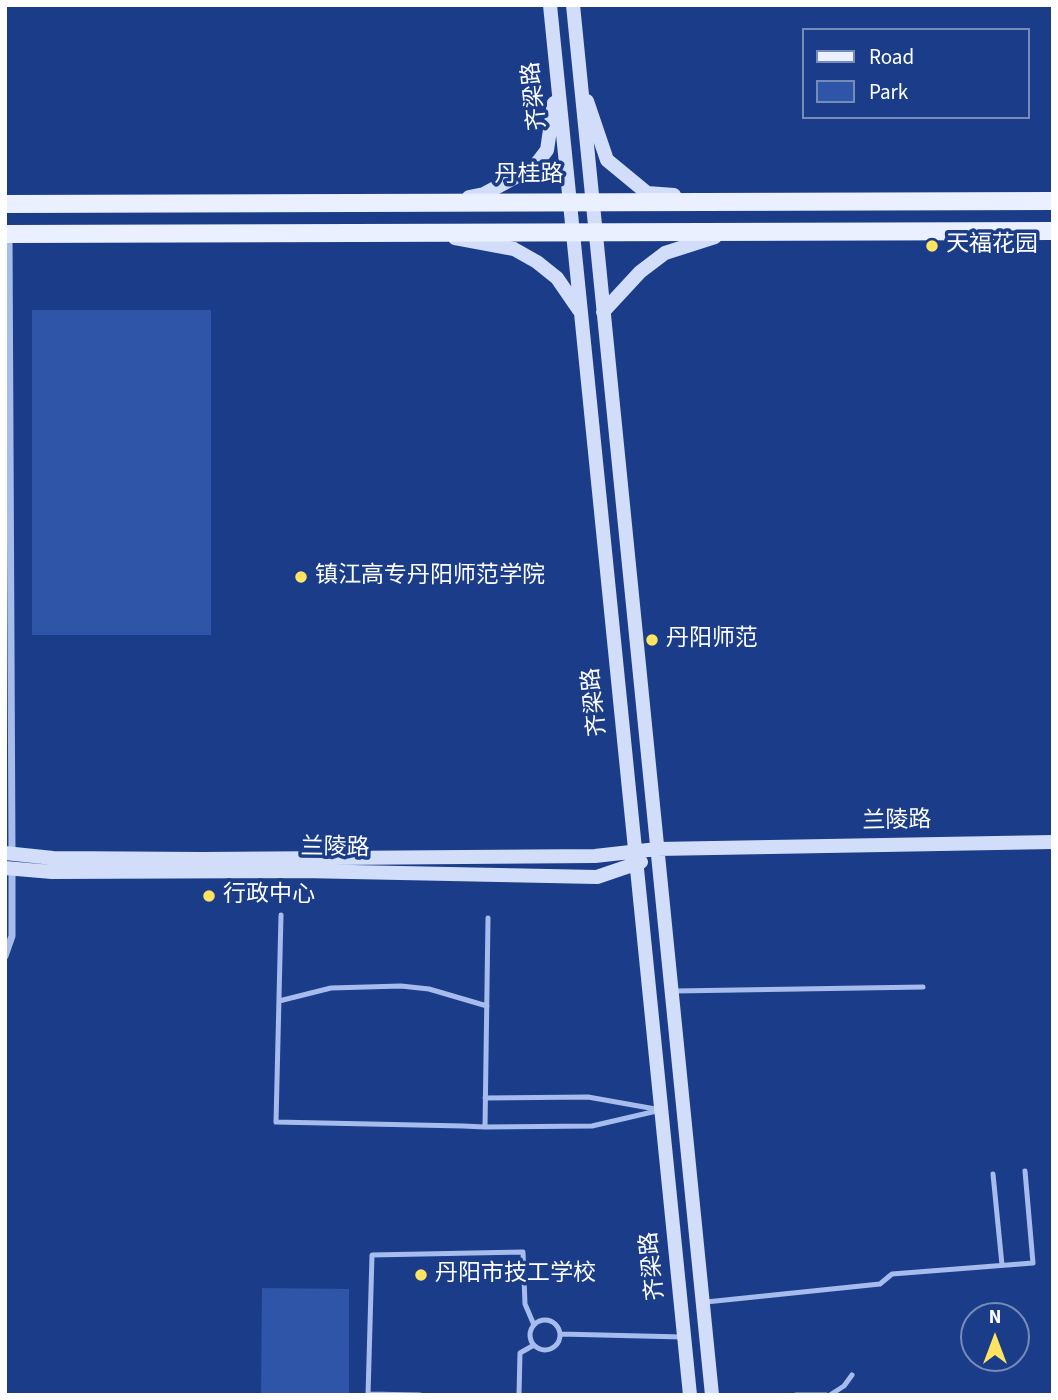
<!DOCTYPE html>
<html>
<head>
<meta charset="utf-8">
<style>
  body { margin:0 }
  #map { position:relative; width:1058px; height:1400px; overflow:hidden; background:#1b3d89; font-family:"Source Sans 3",sans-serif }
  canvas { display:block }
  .frame { position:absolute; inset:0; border:7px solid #fff; pointer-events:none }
  .legend { position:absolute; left:802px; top:28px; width:228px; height:91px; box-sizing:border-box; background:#1b3d89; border:2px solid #768bb8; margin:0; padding:9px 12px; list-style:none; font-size:21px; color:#fff }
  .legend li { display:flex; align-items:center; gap:14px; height:35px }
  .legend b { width:35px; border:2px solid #768bb8 }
  .north { position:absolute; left:960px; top:1302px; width:70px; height:70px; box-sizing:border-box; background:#1b3d89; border:2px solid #768bb8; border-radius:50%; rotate:0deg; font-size:19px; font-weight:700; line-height:28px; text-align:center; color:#fff }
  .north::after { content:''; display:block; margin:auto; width:24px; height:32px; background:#fee461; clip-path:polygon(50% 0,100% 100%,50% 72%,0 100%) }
</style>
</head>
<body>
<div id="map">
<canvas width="1058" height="1400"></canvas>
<div class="frame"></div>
<ul class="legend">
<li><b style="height:9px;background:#eaf0ff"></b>Road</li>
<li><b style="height:19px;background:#2e55a7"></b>Park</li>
</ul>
<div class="north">N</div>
</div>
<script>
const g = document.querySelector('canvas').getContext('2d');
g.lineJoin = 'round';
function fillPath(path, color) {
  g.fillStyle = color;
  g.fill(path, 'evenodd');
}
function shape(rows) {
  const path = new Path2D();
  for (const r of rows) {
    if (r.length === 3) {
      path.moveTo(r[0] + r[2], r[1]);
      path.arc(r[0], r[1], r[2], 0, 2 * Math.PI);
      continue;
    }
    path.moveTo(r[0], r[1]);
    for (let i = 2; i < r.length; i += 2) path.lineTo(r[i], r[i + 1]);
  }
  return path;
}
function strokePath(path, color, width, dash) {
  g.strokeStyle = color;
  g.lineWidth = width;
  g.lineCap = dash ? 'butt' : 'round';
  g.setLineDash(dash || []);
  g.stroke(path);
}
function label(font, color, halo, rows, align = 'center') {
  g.font = font + ' "Source Sans 3","Noto Sans SC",sans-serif';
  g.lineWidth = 7;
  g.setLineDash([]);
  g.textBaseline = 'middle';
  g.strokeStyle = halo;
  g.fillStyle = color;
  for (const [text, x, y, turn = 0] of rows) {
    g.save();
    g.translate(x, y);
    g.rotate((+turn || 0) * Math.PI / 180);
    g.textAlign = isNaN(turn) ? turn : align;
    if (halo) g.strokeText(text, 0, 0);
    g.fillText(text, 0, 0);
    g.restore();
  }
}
fillPath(shape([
  [32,310,211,310,211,635,32,635],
  [262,1288,349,1289,349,1395,261,1395]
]), '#2e55a7');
strokePath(shape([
  [281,915,276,1122,463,1126,485,1127,488,918],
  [675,991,923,987],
  [279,1001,331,988,401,986,429,989,487,1006],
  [485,1127,592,1126,661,1110,588,1097,485,1098],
  [993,1174,1002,1265],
  [706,1302,880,1284,892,1274,1033,1263,1025,1171],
  [545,1335,15],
  [560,1334,683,1337],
  [368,1394,420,1395],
  [368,1395,372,1255,523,1252,525,1304,534,1325],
  [519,1395,520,1353,534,1345],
  [796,1395,826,1395],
  [830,1395,844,1386,852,1375]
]), '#a5bced', 5);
strokePath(shape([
  [9,234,12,855],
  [5,956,12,936,12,867]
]), '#a5bced', 7);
strokePath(shape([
  [550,5,690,1395],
  [573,5,712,1395],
  [587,101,607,160,647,193,674,195],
  [469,197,484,194,534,167,547,150,554,103],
  [455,238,514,249,537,262,557,278,579,310],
  [603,312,640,272,665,253,715,237],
  [5,853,53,858,202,859,595,856,657,849,1053,842],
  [5,868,52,872,302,871,597,877,641,862]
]), '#d1ddf9', 14);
strokePath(shape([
  [5,204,1053,201],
  [5,234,1053,231]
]), '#eaf0ff', 18);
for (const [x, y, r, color] of [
  [932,246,7,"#fee461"],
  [301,577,7,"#fee461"],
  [652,640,7,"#fee461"],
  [209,896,7,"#fee461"],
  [421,1275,7,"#fee461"]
]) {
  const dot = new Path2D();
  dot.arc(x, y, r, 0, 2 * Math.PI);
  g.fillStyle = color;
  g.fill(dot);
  strokePath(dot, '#1b3d89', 2.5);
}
label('23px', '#fff', '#1b3d89', [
  ["齐梁路",536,96,-96],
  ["丹桂路",529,176],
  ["齐梁路",596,702,-96],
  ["兰陵路",897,822,-1],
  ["兰陵路",335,849,1],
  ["齐梁路",654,1266,-96]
]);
label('23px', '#fff', '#1b3d89', [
  ["天福花园",946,246],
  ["镇江高专丹阳师范学院",315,577],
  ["丹阳师范",666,640],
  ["行政中心",223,896],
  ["丹阳市技工学校",435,1275]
], 'left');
</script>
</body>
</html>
